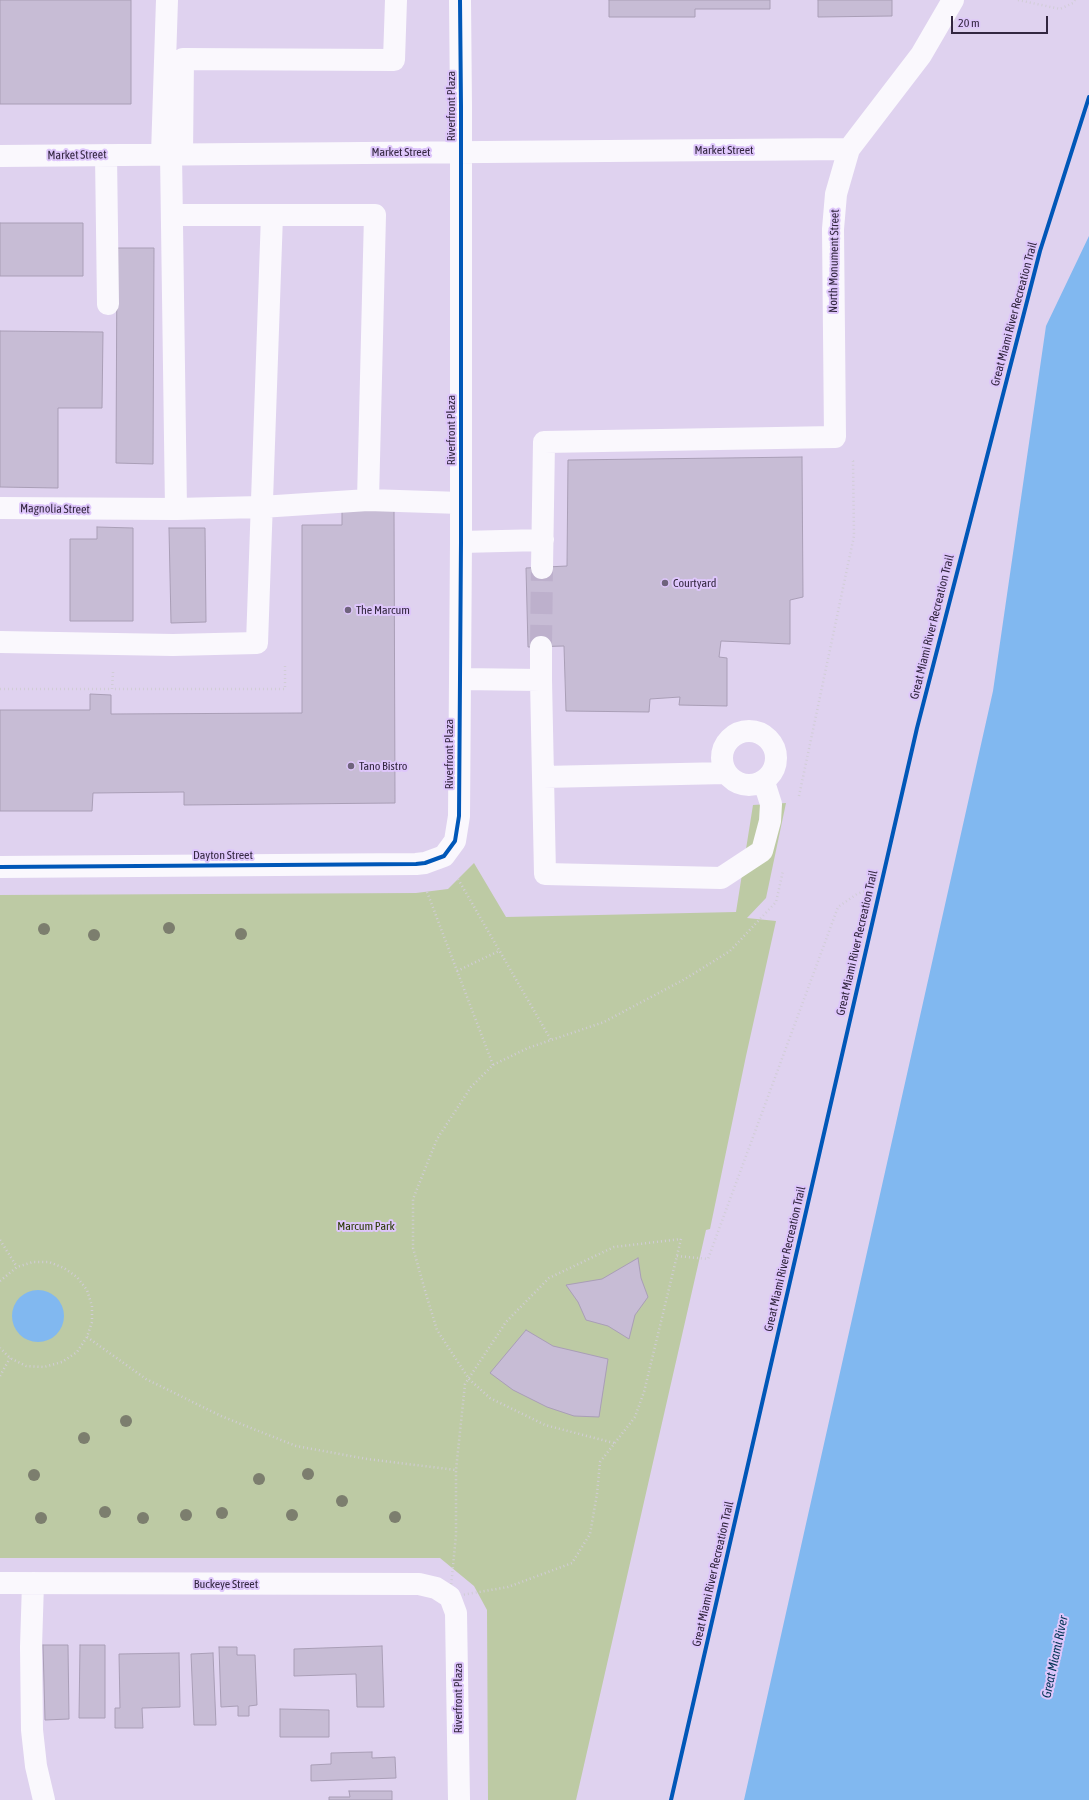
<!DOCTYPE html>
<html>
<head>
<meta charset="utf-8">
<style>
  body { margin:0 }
  #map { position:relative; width:1089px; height:1800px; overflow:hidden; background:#dfd2ef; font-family:"Asap Condensed",sans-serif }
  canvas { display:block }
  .scale { position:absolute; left:951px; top:16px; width:97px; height:18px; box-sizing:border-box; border:2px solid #332740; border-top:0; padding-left:5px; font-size:12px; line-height:14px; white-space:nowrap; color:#332740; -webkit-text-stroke:3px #dec6fb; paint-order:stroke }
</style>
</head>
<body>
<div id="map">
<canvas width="1089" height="1800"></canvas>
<div class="scale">20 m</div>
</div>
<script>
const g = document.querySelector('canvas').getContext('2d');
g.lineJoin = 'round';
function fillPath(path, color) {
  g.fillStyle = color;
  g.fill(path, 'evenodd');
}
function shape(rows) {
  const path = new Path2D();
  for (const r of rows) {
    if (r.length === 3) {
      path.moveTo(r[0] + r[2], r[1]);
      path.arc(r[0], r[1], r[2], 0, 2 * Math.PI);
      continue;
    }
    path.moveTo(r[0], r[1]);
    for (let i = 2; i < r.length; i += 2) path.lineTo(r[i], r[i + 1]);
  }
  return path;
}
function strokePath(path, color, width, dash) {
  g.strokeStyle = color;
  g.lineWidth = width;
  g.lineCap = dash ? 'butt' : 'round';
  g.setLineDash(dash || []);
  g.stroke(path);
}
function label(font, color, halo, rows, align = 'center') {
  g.font = font + ' "Asap Condensed",sans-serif';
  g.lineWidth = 4;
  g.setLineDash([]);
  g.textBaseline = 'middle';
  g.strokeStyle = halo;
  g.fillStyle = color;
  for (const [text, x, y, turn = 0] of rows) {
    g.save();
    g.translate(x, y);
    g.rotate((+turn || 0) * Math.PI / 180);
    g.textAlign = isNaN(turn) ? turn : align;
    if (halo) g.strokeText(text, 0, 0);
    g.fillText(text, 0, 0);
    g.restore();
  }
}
fillPath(shape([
  [786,803,766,898,747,918,776,921,746,1056,710,1229,706,1230,576,1800,488,1800,487,1610,474,1586,440,1558,0,1558,0,895,416,893,448,889,474,863,506,917,736,912,753,805]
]), '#bdcaa4');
fillPath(shape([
  [1089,236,1089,1800,744,1800,993,691,1046,326],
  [38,1316,26]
]), '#81b8f0');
const building = shape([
  [0,0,131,0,131,104,0,104,0,0],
  [609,0,770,0,770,9,695,9,695,17,609,17,609,0],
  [818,0,892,0,892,16,818,17,818,0],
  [0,223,83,223,83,276,0,276,0,223],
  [117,248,154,248,153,464,116,463,117,248],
  [0,331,103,332,102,408,58,408,58,488,0,487,0,331],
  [802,457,803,597,790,600,790,644,721,641,719,657,727,658,727,706,679,705,680,697,650,699,649,712,566,711,564,646,528,647,526,568,567,566,568,460,802,457],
  [342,507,394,507,395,803,184,805,184,792,93,793,92,811,0,811,0,710,90,710,90,694,111,695,111,714,302,713,302,525,342,525,342,507],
  [97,527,133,528,133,621,70,621,70,539,97,539,97,527],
  [169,528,205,528,206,622,171,623,169,528],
  [638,1258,641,1278,648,1297,635,1315,629,1339,608,1326,586,1320,578,1302,566,1285,602,1279,638,1258],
  [526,1330,553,1346,608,1359,599,1417,574,1416,547,1407,513,1390,490,1373,526,1330],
  [43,1645,68,1645,69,1719,45,1720,43,1645],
  [80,1645,105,1645,105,1718,79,1718,80,1645],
  [382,1646,384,1707,357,1707,356,1674,294,1676,294,1649,382,1646],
  [219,1647,237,1647,237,1655,255,1655,257,1705,249,1706,249,1716,238,1716,238,1706,221,1707,219,1647],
  [179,1653,180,1707,142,1708,143,1728,115,1728,115,1708,120,1708,119,1654,179,1653],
  [213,1653,216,1725,194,1725,191,1654,213,1653],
  [280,1709,329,1710,329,1737,280,1737,280,1709],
  [372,1752,372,1758,395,1757,396,1778,311,1781,311,1765,331,1764,331,1753,372,1752],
  [349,1791,392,1791,392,1800,329,1800,329,1797,350,1797,349,1791]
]);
fillPath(building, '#c7bcd5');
strokePath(building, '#a99eb6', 1);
strokePath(shape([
  [541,647,542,568]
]), '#bdb0cc', 22, [22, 11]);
strokePath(shape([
  [1018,0,1060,9,1073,3,1075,0],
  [113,672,112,689,285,689,285,663],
  [0,689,112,689],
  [799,796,854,536,853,461,851,459],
  [458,879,551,1040],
  [427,892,493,1065],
  [457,971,499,951],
  [681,1239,644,1392,635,1417,600,1462,597,1494,590,1534,572,1563,508,1587,450,1597,456,1535,456,1470,465,1384,506,1322,549,1278,614,1247,681,1239],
  [0,1240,17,1267],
  [677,1256,708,1259,838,907,857,894,881,885],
  [0,1281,17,1267,33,1262,49,1262,64,1268,77,1277,87,1290,92,1306,92,1322,87,1337,77,1352,62,1362,44,1367,26,1366,10,1358,0,1348],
  [87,1337,146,1379,221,1416,296,1446,367,1459,456,1470],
  [0,1376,10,1358],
  [614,1443,545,1425,490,1398,469,1379,437,1330,426,1294,413,1248,413,1199,437,1139,471,1087,493,1065,528,1048,604,1022,685,979,730,951,776,902,783,871]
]), '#d1cdd6', 2.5, [1, 3]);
strokePath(shape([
  [162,154,167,0],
  [182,154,183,59,394,60,396,0],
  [106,155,108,304],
  [0,156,849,149],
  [172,215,375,215,368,500,261,507,176,509],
  [368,500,461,503],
  [0,508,176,509,171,154],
  [461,542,543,540],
  [542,568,544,442,835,437,833,229,836,194,849,149,921,55,953,0],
  [0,642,173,645,257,643,272,215],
  [460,679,541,680,545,874,721,878,762,851,770,821,771,804,764,782],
  [541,680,541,647],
  [749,758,27],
  [543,777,726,773],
  [0,867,416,864,425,863,444,856,455,841,459,816,461,542,461,107,460,0],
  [0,1583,419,1584,436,1588,450,1597,456,1613,459,1800],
  [33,1583,31,1647,32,1730,36,1766,44,1800]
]), '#faf8fd', 22);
strokePath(shape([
  [0,867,416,864,425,863,444,856,455,841,459,816,461,542,461,107,460,0],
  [671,1800,917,728,1040,251,1089,97]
]), '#0057b8', 4);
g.fillStyle = '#7c7e6e';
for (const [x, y] of [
  [169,928],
  [44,929],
  [241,934],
  [94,935],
  [126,1421],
  [84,1438],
  [308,1474],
  [34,1475],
  [259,1479],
  [342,1501],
  [105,1512],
  [222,1513],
  [186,1515],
  [292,1515],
  [395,1517],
  [41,1518],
  [143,1518]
]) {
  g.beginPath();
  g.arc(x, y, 6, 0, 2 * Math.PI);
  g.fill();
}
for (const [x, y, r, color] of [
  [665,583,4,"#6f637d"],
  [348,610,4,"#6f637d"],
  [351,766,4,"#6f637d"]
]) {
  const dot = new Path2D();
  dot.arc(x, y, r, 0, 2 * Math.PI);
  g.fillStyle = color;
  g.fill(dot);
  strokePath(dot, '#dec6fb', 1.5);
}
label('12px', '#332740', '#dec6fb', [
  ["Riverfront Plaza",451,106,-90],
  ["Market Street",724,150],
  ["Market Street",401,152],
  ["Market Street",77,155,-1],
  ["North Monument Street",834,261,-89],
  ["Great Miami River Recreation Trail",1014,314,-75],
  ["Riverfront Plaza",451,430,-90],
  ["Magnolia Street",55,509,1],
  ["Great Miami River Recreation Trail",932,627,-76],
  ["Riverfront Plaza",449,754,-90],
  ["Dayton Street",223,855],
  ["Great Miami River Recreation Trail",857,943,-77],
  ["Great Miami River Recreation Trail",785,1259,-77],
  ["Great Miami River Recreation Trail",713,1574,-77],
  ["Buckeye Street",226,1584],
  ["Riverfront Plaza",458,1698,-90]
]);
label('12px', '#332740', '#dec6fb', [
  ["Courtyard",673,583],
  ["The Marcum",356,610],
  ["Tano Bistro",359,766]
], 'left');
label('12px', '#2b3a05', '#dec6fb', [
  ["Marcum Park",366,1226]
]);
label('italic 13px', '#033455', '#dec6fb', [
  ["Great Miami River",1055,1657,-78]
]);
</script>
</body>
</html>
